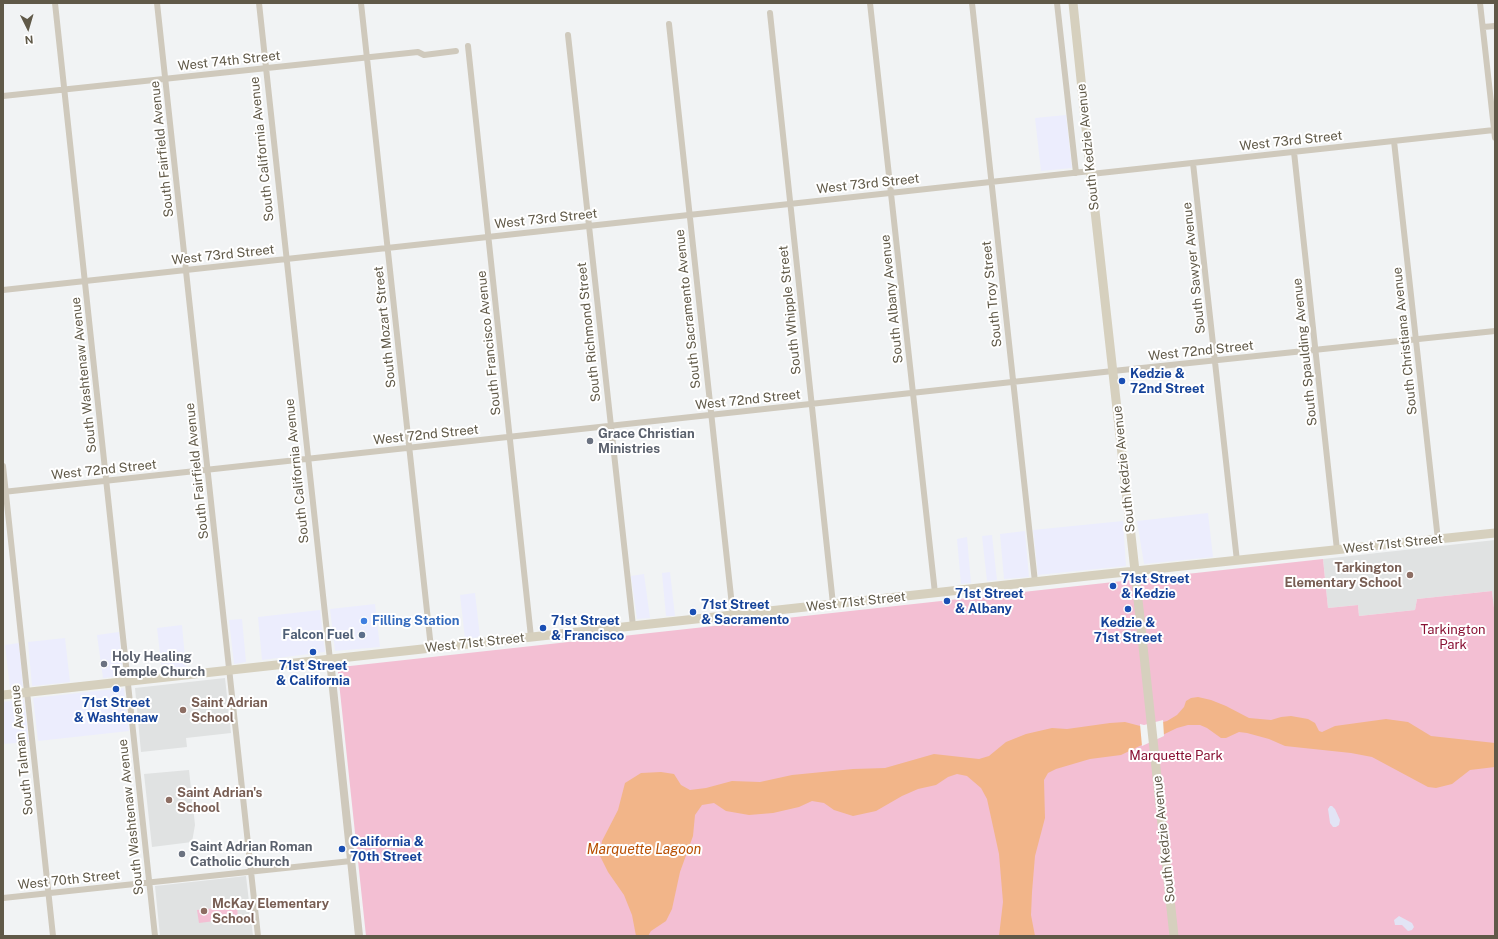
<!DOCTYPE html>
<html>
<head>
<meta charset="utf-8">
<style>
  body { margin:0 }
  #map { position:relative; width:1498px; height:939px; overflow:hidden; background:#f1f3f4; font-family:"Public Sans",sans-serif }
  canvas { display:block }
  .frame { position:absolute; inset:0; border:4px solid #605948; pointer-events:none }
  .north { position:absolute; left:8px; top:8px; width:40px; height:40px; -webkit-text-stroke:3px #fff; paint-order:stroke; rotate:175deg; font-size:11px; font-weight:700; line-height:16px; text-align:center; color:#605948 }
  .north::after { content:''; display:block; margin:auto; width:14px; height:18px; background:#605948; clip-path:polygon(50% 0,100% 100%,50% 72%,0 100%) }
</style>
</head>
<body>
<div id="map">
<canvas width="1498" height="939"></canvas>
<div class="frame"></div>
<div class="north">N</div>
</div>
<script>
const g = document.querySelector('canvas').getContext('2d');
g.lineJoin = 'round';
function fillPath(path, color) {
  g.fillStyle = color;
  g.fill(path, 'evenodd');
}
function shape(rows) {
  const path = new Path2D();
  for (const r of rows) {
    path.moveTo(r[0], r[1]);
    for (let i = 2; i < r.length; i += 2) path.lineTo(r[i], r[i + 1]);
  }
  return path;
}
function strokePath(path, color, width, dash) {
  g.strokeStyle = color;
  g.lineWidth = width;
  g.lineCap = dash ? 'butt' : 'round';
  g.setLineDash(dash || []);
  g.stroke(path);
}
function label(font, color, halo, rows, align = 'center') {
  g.font = font + ' "Public Sans",sans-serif';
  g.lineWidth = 4;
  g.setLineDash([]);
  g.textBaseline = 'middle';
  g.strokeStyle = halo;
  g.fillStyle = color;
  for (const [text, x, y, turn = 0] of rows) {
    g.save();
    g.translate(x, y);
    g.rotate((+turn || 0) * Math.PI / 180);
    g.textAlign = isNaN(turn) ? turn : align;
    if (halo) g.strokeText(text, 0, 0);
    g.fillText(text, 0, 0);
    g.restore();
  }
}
fillPath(shape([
  [1066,115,1072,168,1041,171,1035,118],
  [1208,513,1213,557,1144,564,1137,521],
  [1123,521,1126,566,1038,575,1033,530],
  [1025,531,1029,577,1004,579,1000,534],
  [992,535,997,580,987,581,982,536],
  [967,537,971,583,961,584,957,539],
  [670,572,675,616,666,616,662,573],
  [644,574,650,618,637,619,631,576],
  [475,593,480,637,465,639,460,595],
  [375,604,380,647,335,651,330,609],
  [320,610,325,652,262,660,258,617],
  [242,619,246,662,234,664,229,620],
  [182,625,186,669,162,671,157,628],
  [119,632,123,676,103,678,97,635],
  [65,638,70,682,32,686,28,642],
  [19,643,23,687,10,688,5,645],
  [124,688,129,731,38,741,33,698],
  [24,699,29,742,3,744,3,702]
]), '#ecedfd');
fillPath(shape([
  [1495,540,1495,616,1492,591,1417,599,1415,610,1359,616,1358,605,1328,608,1323,559],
  [225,678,231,733,186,738,187,747,141,752,135,688],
  [189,770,195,825,192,842,152,847,144,774],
  [246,876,253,936,160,936,155,886]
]), '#e0e2e2');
fillPath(shape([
  [1323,559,1328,608,1358,605,1359,616,1415,610,1417,599,1492,591,1495,616,1495,936,366,936,338,673,338,670,341,667],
  [237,906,238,919,228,920,227,917,215,918,215,921,199,923,197,910]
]), '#f3bfd3');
fillPath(shape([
  [1330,806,1332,806,1335,809,1340,820,1339,825,1336,827,1333,827,1330,823,1328,809],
  [1399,916,1412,923,1414,927,1412,930,1408,931,1402,925,1395,925,1394,920]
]), '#e2e4f5');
fillPath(shape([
  [1198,697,1211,700,1226,706,1249,718,1271,720,1281,717,1291,716,1308,719,1315,723,1319,731,1322,732,1335,726,1386,719,1408,722,1431,736,1495,743,1495,767,1470,770,1452,784,1436,788,1428,787,1372,757,1351,753,1285,746,1269,739,1247,733,1239,732,1226,738,1221,738,1207,728,1200,725,1188,725,1177,728,1121,755,1090,759,1056,769,1048,773,1044,780,1045,818,1035,856,1032,892,1031,915,1035,936,999,936,1003,902,999,854,987,799,981,788,967,776,957,774,948,777,936,785,918,789,902,796,876,811,853,816,834,810,824,803,812,801,799,807,773,813,749,815,726,811,714,803,702,805,695,815,693,836,680,872,672,909,666,921,651,931,648,936,636,936,632,915,624,895,608,872,600,856,602,841,618,810,625,783,641,773,661,772,674,774,681,785,690,790,706,788,732,781,760,782,792,775,853,769,885,768,934,754,979,759,989,756,1006,742,1026,734,1052,728,1067,729,1110,723,1125,722,1144,727,1167,721,1177,715,1184,707,1186,701,1191,698]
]), '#f2b589');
fillPath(shape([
  [1163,720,1164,736,1142,746,1140,724,1144,725]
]), '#f1f3f4');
strokePath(shape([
  [55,3,155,936],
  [157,3,258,936],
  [259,3,330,660],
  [361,3,431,648],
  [870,3,935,593],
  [972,3,1035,582],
  [1057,3,1076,173],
  [1480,3,1495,138],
  [770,13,833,604],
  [669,24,733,615],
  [1483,27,1495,26],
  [568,35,633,626],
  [468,46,531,637],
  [3,96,418,52,424,55,456,51],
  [1394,141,1438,540],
  [1294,152,1337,550],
  [1193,163,1237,561],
  [1091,174,1494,130],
  [3,290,1091,171],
  [3,466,53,936],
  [3,492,1113,371,1495,331],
  [3,898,351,861]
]), '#cfc9bc', 6);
strokePath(shape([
  [330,660,359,936]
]), '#cfc9bc', 8);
strokePath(shape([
  [1073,3,1090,166,1134,562,1174,936],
  [3,695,1088,576,1495,533]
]), '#d6d0be', 9);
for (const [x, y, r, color] of [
  [1122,381,4,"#1a4fb4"],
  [590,441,4,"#6b7280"],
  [1410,575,4,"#8d6e63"],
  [1113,586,4,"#1a4fb4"],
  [947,601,4,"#1a4fb4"],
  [1128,609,4,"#1a4fb4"],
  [693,612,4,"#1a4fb4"],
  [364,621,4,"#3f7fe0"],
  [543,628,4,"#1a4fb4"],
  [362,635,4,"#5c6f8a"],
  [313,652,4,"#1a4fb4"],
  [104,664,4,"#6b7280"],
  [116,689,4,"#1a4fb4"],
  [183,710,4,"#8d6e63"],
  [169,800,4,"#8d6e63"],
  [342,849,4,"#1a4fb4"],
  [182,854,4,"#6b7280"],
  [204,911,4,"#8d6e63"]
]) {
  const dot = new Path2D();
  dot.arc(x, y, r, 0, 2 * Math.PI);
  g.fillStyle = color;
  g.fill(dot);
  strokePath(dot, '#fff', 1.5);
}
label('13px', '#605948', '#fff', [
  ["West 74th Street",229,61,-6],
  ["West 73rd Street",1291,141,-6],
  ["South Kedzie Avenue",1088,147,-96],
  ["South Fairfield Avenue",162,149,-96],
  ["South California Avenue",262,149,-96],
  ["West 73rd Street",868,184,-6],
  ["West 73rd Street",546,219,-6],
  ["West 73rd Street",223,255,-6],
  ["South Sawyer Avenue",1194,268,-96],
  ["South Troy Street",992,294,-96],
  ["South Albany Avenue",892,299,-96],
  ["South Sacramento Avenue",688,309,-96],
  ["South Whipple Street",790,310,-96],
  ["South Mozart Street",385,327,-96],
  ["South Richmond Street",589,332,-96],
  ["South Christiana Avenue",1405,341,-96],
  ["South Francisco Avenue",489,343,-96],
  ["West 72nd Street",1201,351,-6],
  ["South Spaulding Avenue",1305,352,-96],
  ["South Washtenaw Avenue",84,375,-96],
  ["West 72nd Street",748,400,-6],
  ["West 72nd Street",426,435,-6],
  ["South Kedzie Avenue",1124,469,-96],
  ["West 72nd Street",104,470,-6],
  ["South Fairfield Avenue",197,471,-96],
  ["South California Avenue",297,471,-96],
  ["West 71st Street",1393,544,-6],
  ["West 71st Street",856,602,-6],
  ["West 71st Street",475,643,-6],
  ["South Talman Avenue",22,750,-96],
  ["South Washtenaw Avenue",131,817,-96],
  ["South Kedzie Avenue",1164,839,-96],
  ["West 70th Street",69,880,-6]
]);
label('bold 13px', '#164399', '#fff', [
  ["Kedzie &",1130,374],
  ["72nd Street",1130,389],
  ["71st Street",1121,579],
  ["& Kedzie",1121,594],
  ["71st Street",955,594],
  ["& Albany",955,609],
  ["71st Street",701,605],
  ["& Sacramento",701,620],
  ["71st Street",551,621],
  ["& Francisco",551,636],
  ["Kedzie &",1128,623,"center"],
  ["71st Street",1128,638,"center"],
  ["71st Street",313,666,"center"],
  ["& California",313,681,"center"],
  ["71st Street",116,703,"center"],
  ["& Washtenaw",116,718,"center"],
  ["California &",350,842],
  ["70th Street",350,857]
], 'left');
label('bold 13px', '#5b616d', '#fff', [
  ["Grace Christian",598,434],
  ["Ministries",598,449],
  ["Holy Healing",112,657],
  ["Temple Church",112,672],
  ["Saint Adrian Roman",190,847],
  ["Catholic Church",190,862]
], 'left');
label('bold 13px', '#785e54', '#fff', [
  ["Tarkington",1402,568,"right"],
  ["Elementary School",1402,583,"right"],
  ["Saint Adrian",191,703],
  ["School",191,718],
  ["Saint Adrian's",177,793],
  ["School",177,808],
  ["McKay Elementary",212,904],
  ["School",212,919]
], 'left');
label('bold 13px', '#366cbe', '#fff', [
  ["Filling Station",372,621]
], 'left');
label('13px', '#891234', '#fff', [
  ["Tarkington",1453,630],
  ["Park",1453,645],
  ["Marquette Park",1176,756]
]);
label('bold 13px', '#4e5e75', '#fff', [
  ["Falcon Fuel",354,635]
], 'right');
label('italic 14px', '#b85003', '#fff', [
  ["Marquette Lagoon",644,850]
]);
</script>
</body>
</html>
